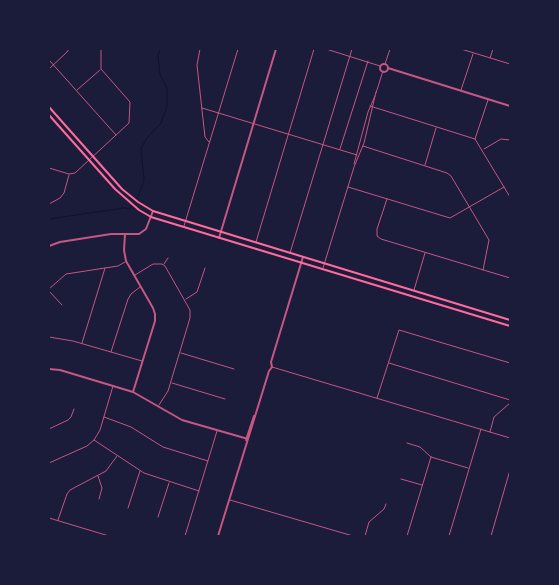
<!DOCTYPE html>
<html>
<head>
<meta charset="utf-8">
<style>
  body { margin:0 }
  #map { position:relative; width:559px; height:585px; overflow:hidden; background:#1b1b3a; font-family:Figtree,sans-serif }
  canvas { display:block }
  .frame { position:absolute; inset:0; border:50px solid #1b1b3a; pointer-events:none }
</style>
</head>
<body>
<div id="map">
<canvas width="559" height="585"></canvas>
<div class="frame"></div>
</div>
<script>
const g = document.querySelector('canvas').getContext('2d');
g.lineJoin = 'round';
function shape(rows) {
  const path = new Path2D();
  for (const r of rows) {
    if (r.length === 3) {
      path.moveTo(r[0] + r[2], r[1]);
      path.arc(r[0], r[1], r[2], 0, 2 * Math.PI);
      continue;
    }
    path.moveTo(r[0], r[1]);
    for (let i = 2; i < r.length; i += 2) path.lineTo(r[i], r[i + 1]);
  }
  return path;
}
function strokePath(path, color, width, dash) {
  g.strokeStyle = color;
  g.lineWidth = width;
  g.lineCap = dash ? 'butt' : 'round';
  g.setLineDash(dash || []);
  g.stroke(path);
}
strokePath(shape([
  [49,219,124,208,130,209,139,194,144,180,141,148,147,138,161,123,167,107,167,89,160,74,158,55,160,49]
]), '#12122b', 1);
strokePath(shape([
  [200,49,197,65,205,137,209,142],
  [326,49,380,66],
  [461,49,510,64],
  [490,58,493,49],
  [49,60,116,135],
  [385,64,390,49],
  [49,69,67,52,69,49],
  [77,90,100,70],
  [461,90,473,54],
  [376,93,383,71],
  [370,106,475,139,510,197],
  [202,108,357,155],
  [475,139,488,100],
  [363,146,447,173,451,176,489,240,483,270],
  [340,149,368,61],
  [484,149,501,139,510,140],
  [354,164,368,112,375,96],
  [425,165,436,128],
  [49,168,69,174,75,173,129,123,130,102,101,69,101,49],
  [348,187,450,218,504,187],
  [387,199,377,229,377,236,381,239,510,278],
  [49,204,60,198,64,193,69,175],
  [184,226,238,49],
  [256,242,314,49],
  [290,253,352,49],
  [164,264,168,258],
  [323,268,354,167,364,143,376,92],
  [135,275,153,264,162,264,165,266,190,310,190,318,168,391,159,405],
  [49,289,66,274,118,266,125,262],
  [414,290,425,253],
  [49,291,62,305],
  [186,299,197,292,205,268],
  [49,337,73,341,142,361],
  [82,343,105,268],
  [111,352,128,299,131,294,140,287],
  [181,353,234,369],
  [389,363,510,400],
  [272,367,510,438],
  [172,383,225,399],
  [377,398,399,330,510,363],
  [104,417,131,427,163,447,208,461],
  [49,429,68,420,71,417,74,409],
  [490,432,494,417,510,403],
  [94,440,144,473,199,491],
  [407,443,420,447,431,457,468,468],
  [49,463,87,446,94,440,100,430,113,386],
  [98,476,102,488,99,499],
  [401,479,422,485],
  [230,500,353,536],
  [128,508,140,471],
  [158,517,169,483],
  [49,518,109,536],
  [58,520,67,494,70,490,106,471,117,456],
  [185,536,217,431],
  [365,536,369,522,384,509,386,504],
  [407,536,431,457],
  [449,536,481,429],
  [491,536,510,470]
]), '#c65784', 1);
strokePath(shape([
  [384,68,4],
  [388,68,510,106],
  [125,234,124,250,126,261,153,308,155,314,155,321,133,392],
  [219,238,276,49],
  [49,246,60,242,111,234,139,234,146,229,153,211],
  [49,369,60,370,133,392,182,420,248,439],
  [246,440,254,416],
  [218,536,269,371,272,367,271,362,303,257]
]), '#c65784', 2);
strokePath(shape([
  [49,107,122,189,138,202,153,211,510,320],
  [49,115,115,189,139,210,151,217,510,326]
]), '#ff6b9d', 2);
</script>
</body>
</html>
